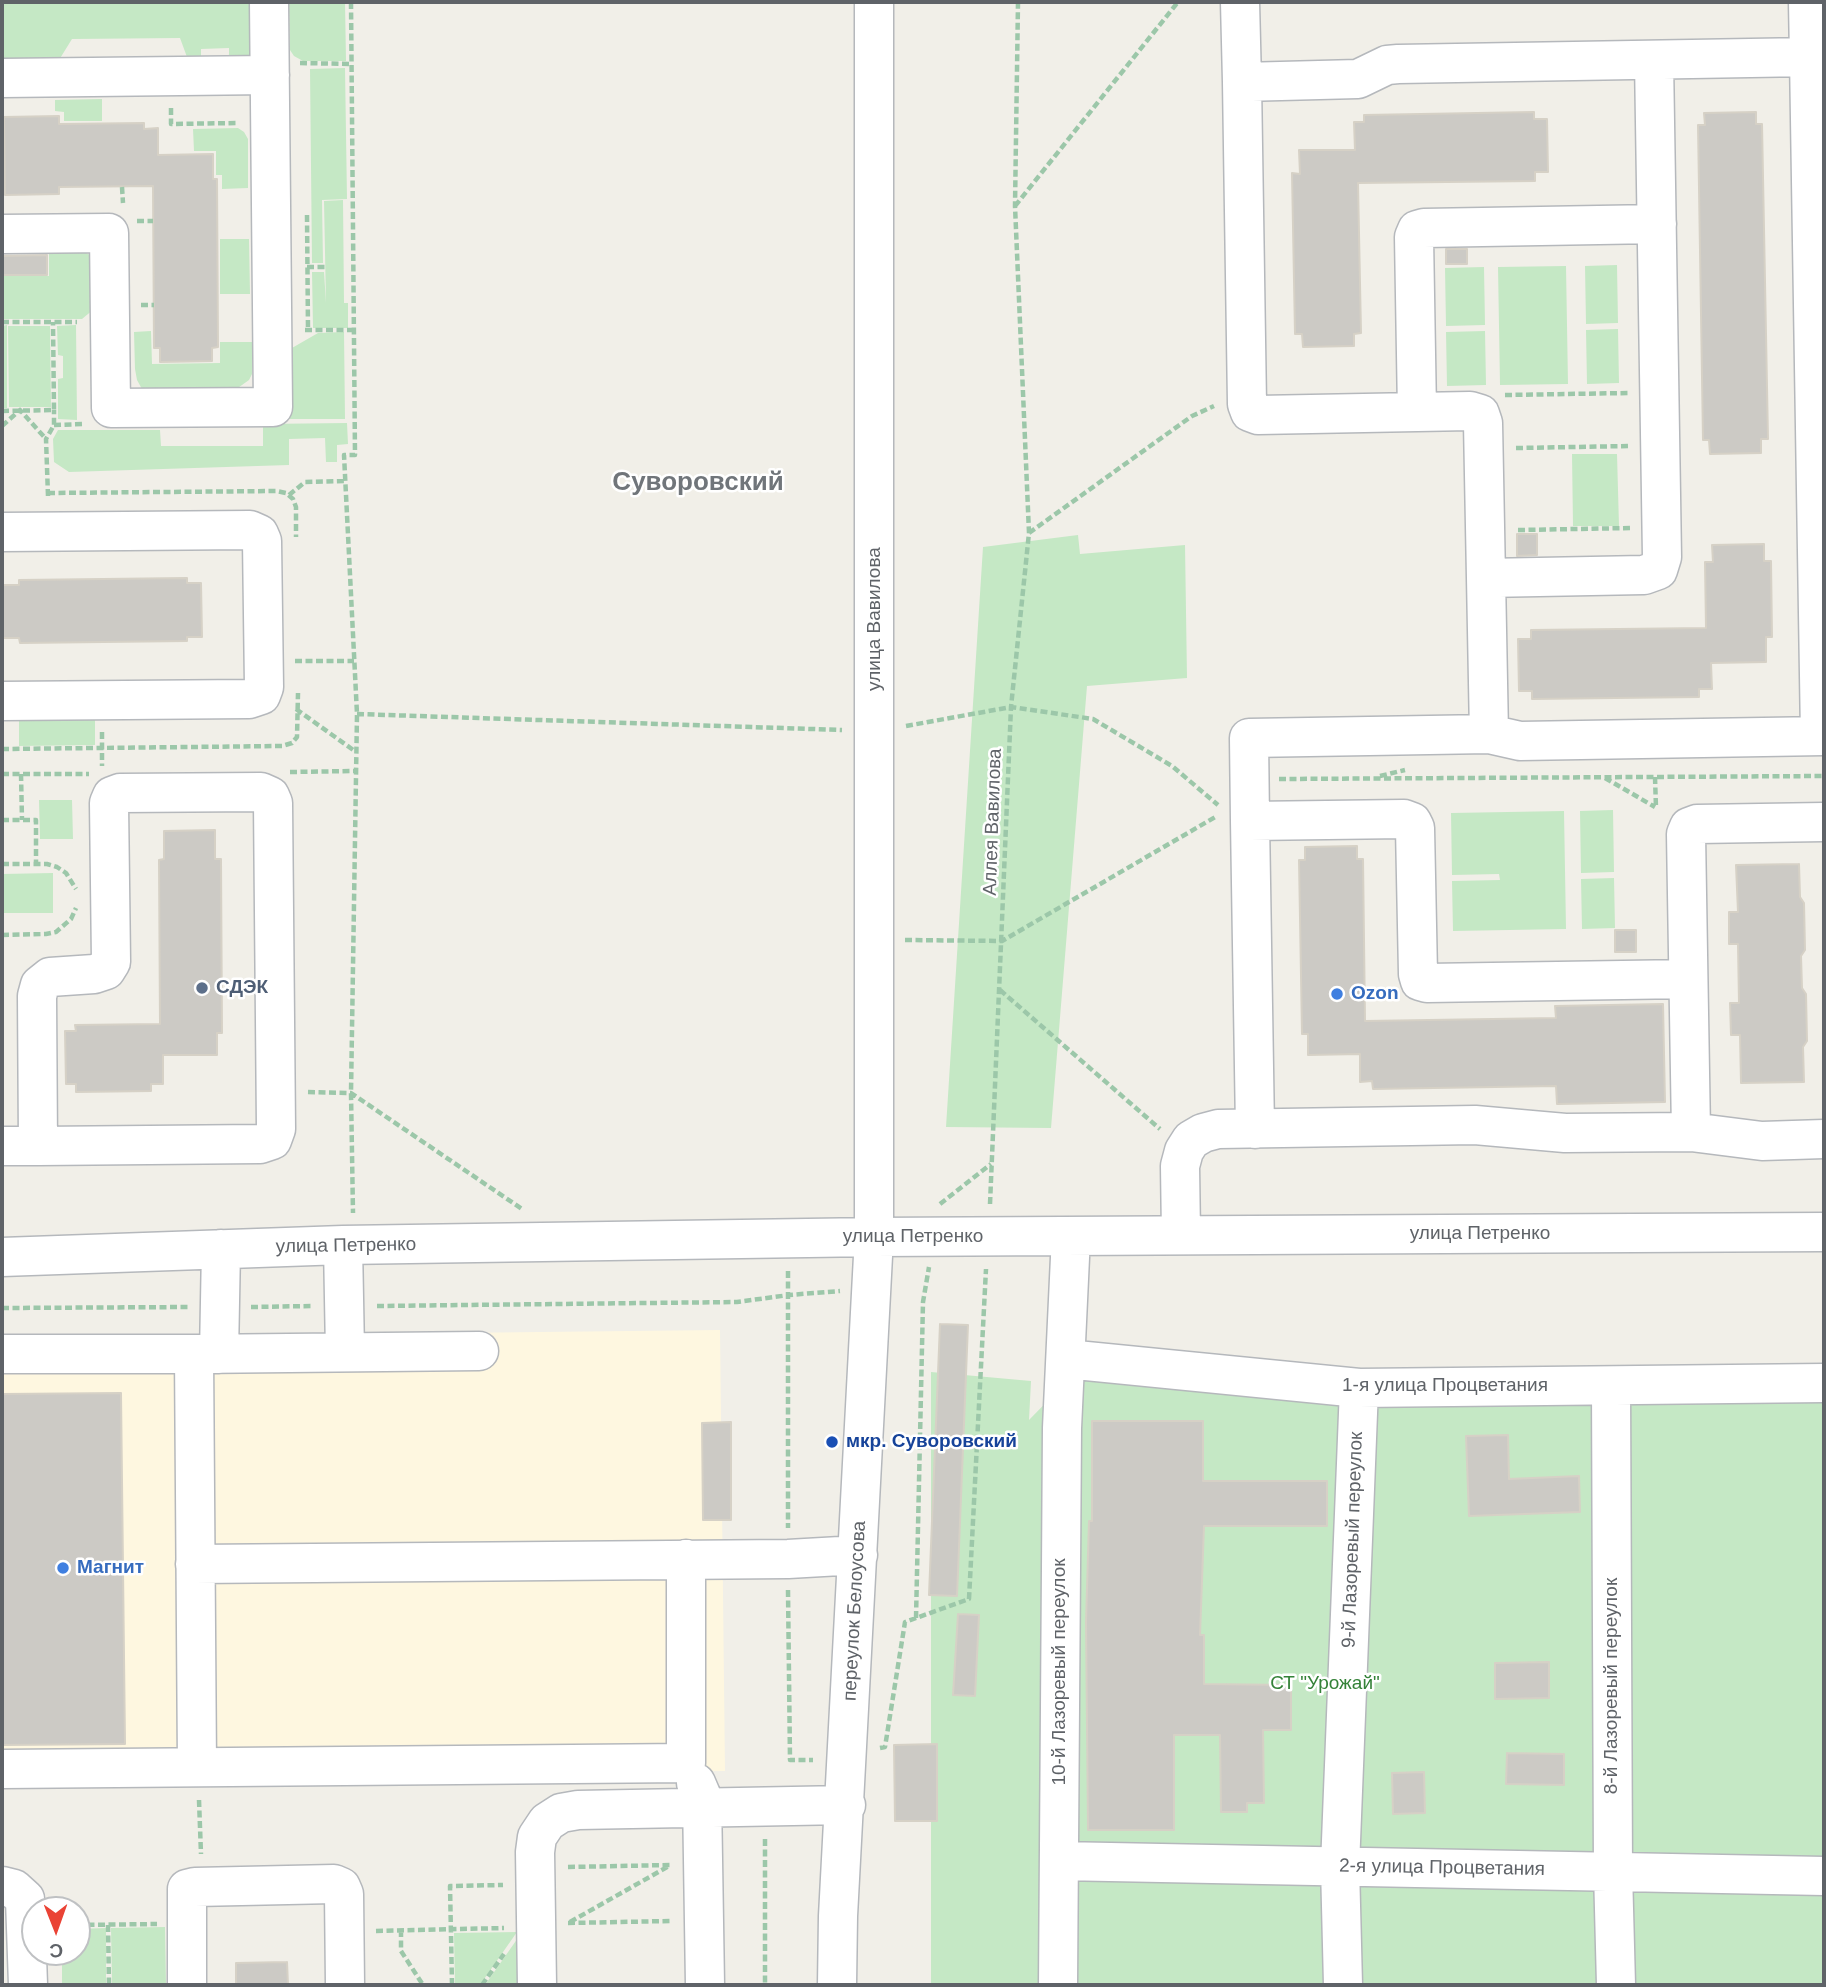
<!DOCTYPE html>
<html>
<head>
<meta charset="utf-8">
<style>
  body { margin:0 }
  #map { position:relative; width:1826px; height:1987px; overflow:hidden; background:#f1efe8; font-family:Helvetica,sans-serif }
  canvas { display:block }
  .frame { position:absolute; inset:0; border:4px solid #5f6368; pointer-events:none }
  .north { position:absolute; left:21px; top:1896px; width:70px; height:70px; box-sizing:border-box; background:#fff; border:2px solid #bfc1c3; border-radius:50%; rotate:179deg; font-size:19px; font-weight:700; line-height:28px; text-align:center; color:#5f6368 }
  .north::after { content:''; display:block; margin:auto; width:24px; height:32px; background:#ea4335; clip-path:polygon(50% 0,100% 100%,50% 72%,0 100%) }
</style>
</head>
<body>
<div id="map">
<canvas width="1826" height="1987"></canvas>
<div class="frame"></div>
<div class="north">С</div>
</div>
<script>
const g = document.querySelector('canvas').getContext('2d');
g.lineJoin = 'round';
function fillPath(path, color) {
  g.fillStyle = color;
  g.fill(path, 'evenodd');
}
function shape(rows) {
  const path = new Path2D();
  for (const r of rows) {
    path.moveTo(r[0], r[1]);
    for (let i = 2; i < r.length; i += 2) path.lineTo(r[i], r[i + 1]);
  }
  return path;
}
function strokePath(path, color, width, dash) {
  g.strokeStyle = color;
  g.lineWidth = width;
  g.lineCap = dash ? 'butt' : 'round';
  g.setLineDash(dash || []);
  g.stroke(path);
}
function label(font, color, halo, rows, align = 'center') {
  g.font = font + ' Helvetica,sans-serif';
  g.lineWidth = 5;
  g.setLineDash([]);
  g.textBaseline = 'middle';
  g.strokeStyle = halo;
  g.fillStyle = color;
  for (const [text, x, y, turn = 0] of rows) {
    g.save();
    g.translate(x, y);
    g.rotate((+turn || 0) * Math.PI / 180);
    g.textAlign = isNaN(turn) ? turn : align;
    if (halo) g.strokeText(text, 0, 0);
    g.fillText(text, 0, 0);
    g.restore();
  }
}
fillPath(shape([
  [720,1330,725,1771,2,1780,2,1338]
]), '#fef7e0');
fillPath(shape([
  [2,2,249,2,249,55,244,59,229,60,229,48,201,49,201,60,187,57,180,38,72,39,59,60,2,61],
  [289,2,345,2,346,61,303,61,294,56,290,50],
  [345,68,347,199,322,200,323,263,312,263,310,69],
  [102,99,102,121,64,121,64,112,55,111,55,100],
  [238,128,244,132,248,139,248,188,222,189,222,175,216,175,216,151,194,151,193,129],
  [343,200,344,303,348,303,348,328,313,328,312,272,324,272,326,303,324,201],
  [220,239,249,239,250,294,220,294],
  [49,252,84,252,90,255,93,261,94,309,82,319,2,319,2,276,49,276],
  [1617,265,1618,323,1586,324,1585,266],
  [1566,266,1568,384,1500,385,1498,267],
  [1484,267,1485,325,1446,326,1445,268],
  [7,325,7,408,2,408,2,326],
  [76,325,77,420,58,419,58,379,63,378,63,356,58,355,57,326],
  [8,326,50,326,51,407,9,407],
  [1618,329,1619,383,1587,384,1586,330],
  [151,331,152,364,220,363,220,342,252,342,252,374,249,380,235,390,142,389,137,380,135,369,134,332],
  [1485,331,1486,385,1447,386,1446,332],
  [344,332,345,419,286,419,285,352,318,333],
  [347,423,348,444,337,445,337,462,326,462,325,438,289,439,289,465,69,472,54,462,53,439,58,430,160,430,161,446,263,446,263,424],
  [1572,454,1617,454,1619,526,1573,526],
  [1078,535,1080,554,1185,545,1187,678,1087,686,1051,1128,946,1127,983,547],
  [95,711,95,745,19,746,19,712],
  [39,800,72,800,73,839,40,839],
  [1613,810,1614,872,1581,873,1580,811],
  [1564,811,1566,929,1453,931,1452,881,1500,880,1499,874,1452,875,1451,813],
  [53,873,53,913,2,913,2,874],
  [1614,878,1615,928,1582,929,1581,879],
  [931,1372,1031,1381,1029,1420,1071,1377,1824,1396,1824,1985,931,1985],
  [165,1927,166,1985,112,1985,111,1928],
  [106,1928,106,1985,62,1985,62,1952,77,1952,77,1929],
  [517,1932,480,1985,455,1985,454,1933],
  [520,1935,521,1985,485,1985]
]), '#c5e8c5');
const building = shape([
  [1534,112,1534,119,1547,119,1548,172,1535,172,1535,181,1358,183,1361,333,1354,334,1354,346,1303,347,1302,334,1295,334,1292,173,1300,174,1299,150,1355,150,1354,122,1364,122,1364,115,1534,112],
  [1756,112,1756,124,1762,124,1768,439,1761,439,1761,453,1710,454,1709,440,1703,440,1698,125,1705,125,1704,113,1756,112],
  [59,116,59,124,144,123,144,129,158,128,158,155,213,154,213,179,217,179,218,347,212,348,212,361,160,362,160,348,154,348,153,186,59,187,59,194,5,195,4,117,59,116],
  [1446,249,1467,249,1467,264,1446,264,1446,249],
  [47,255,47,275,2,275,2,256,47,255],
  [1517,534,1537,534,1537,555,1517,556,1517,534],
  [1764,544,1764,561,1771,561,1772,637,1766,637,1766,662,1711,663,1712,689,1699,689,1699,697,1532,699,1532,691,1519,691,1518,639,1531,639,1531,630,1706,628,1705,562,1713,562,1712,545,1764,544],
  [187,578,187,583,201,583,202,637,187,637,187,641,20,643,19,638,2,638,2,585,19,585,19,580,187,578],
  [215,830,215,859,221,859,222,1033,217,1033,217,1055,163,1055,163,1084,151,1084,151,1091,76,1092,76,1084,66,1084,65,1031,76,1031,75,1025,160,1024,159,860,164,859,164,831,215,830],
  [1357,846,1357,859,1363,859,1365,1021,1556,1018,1555,1006,1663,1004,1665,1102,1557,1104,1556,1086,1373,1089,1372,1081,1360,1082,1360,1054,1308,1055,1308,1034,1302,1034,1299,860,1305,860,1305,847,1357,846],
  [1799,864,1800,897,1804,903,1805,950,1801,956,1802,988,1806,994,1807,1041,1803,1047,1804,1082,1741,1083,1740,1035,1731,1035,1730,1003,1739,1003,1738,944,1729,944,1729,912,1738,912,1736,865,1799,864],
  [1615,930,1636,930,1636,952,1615,952,1615,930],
  [940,1324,968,1325,957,1596,929,1595,940,1324],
  [121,1393,125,1744,2,1745,2,1394,121,1393],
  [1092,1421,1203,1421,1203,1481,1327,1481,1327,1526,1204,1526,1200,1635,1204,1635,1204,1684,1291,1685,1291,1730,1263,1730,1264,1803,1247,1803,1247,1812,1221,1812,1220,1735,1174,1735,1174,1830,1088,1830,1086,1622,1089,1521,1092,1521,1092,1421],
  [731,1422,731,1520,703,1520,702,1423,731,1422],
  [1508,1435,1509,1479,1579,1476,1580,1512,1469,1516,1466,1436,1508,1435],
  [958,1614,979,1615,975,1696,953,1695,958,1614],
  [1549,1662,1549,1698,1495,1699,1495,1663,1549,1662],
  [937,1744,937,1821,895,1821,894,1745,937,1744],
  [1507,1753,1564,1754,1564,1785,1506,1784,1507,1753],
  [1424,1772,1425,1813,1393,1814,1392,1773,1424,1772],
  [287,1962,288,1985,236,1985,236,1963,287,1962]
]);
fillPath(building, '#cccac5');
strokePath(building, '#d6d1c6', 2);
const minor = shape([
  [1240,2,1242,82,1358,79,1387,65,1398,64,1809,57,1820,736],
  [1808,2,1809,57],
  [2,78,270,75],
  [1242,82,1247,404,1250,412,1258,415,1470,411,1480,414,1483,423,1486,578,1644,575,1658,570,1662,557,1654,60],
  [2,234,109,233,111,408,273,407,269,2],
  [1417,412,1414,237,1417,230,1424,228,1657,224],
  [2,532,250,530,259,534,262,541,264,687,261,695,249,699,2,701],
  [1486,578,1489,734],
  [1250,821,1249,738,1489,734,1520,741,1824,736],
  [1255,1129,1250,821,1404,819,1412,822,1415,828,1418,974,1420,981,1427,983,1688,979],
  [1691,1132,1686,834,1689,827,1697,824,1824,822],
  [2,1146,38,1146,260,1144,272,1140,276,1129,273,803,270,796,261,792,120,793,112,796,109,803,111,962,106,970,94,974,50,977,40,985,37,996,38,1146],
  [1181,1235,1180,1166,1184,1151,1191,1140,1203,1133,1218,1129,1475,1125,1565,1133,1691,1132,1762,1141,1824,1139],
  [343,1245,345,1352],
  [2,1257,343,1245,874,1237,1824,1232],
  [2,1354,194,1354,197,1767],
  [194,1354,479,1351],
  [219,1354,221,1249],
  [1066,1359,1359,1388,1824,1383],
  [1611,1387,1613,1871,1616,1985],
  [195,1564,788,1559,858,1555],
  [2,1769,686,1763,686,1559],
  [696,1783,702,1797,705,1985],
  [1059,1861,1824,1876],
  [2,1886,14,1889,25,1899,28,1985],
  [187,1985,187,1889,195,1887,334,1884,341,1887,344,1894,345,1985],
  [537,1985,535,1852,537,1837,547,1822,561,1813,578,1810,846,1805],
  [837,1985,838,1916,874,1237,874,2],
  [1058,1985,1062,1428,1071,1236],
  [1343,1985,1340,1866,1359,1388]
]);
strokePath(minor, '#b5b8bc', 41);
strokePath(shape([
  [351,2,355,455,344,455,357,714,351,1093,353,1213],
  [300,63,351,64],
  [171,108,171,124,238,123],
  [122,187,123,203],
  [1015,206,1178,2],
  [307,215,308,330],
  [137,221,153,221],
  [307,267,327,267],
  [141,305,154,305],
  [2,322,77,322],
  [305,330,353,330],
  [1505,395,1629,393],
  [2,411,54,410,53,322],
  [54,425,85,424],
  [2,426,20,410,46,439],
  [1516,448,1630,446],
  [48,493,277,491,286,493,293,499,296,507,296,537],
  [289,495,305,482,345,481],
  [48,496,46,439,54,425,54,410],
  [1518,530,1631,528],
  [1029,533,1192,416,1214,406],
  [295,661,354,661],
  [296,709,356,752],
  [357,714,842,730],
  [906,726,1011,707,1093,719,1172,766,1218,805],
  [102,732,102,766],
  [2,749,282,746,292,743,297,737,298,693],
  [290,772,356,771],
  [2,774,89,774],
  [21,774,22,820],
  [1380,776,1405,770],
  [1655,777,1656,808],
  [1605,778,1655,807],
  [1279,779,1824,776],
  [2,820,36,820,36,864],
  [2,864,47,864,57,867,66,873,76,889],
  [2,935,46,934,56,932,71,919,76,908],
  [905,940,1002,941,1217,816],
  [1000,990,1160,1129],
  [308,1092,351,1093,522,1209],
  [940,1204,991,1164],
  [990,1204,1011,707,1029,533,1015,206,1018,2],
  [788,1271,788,1528],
  [377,1306,737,1302,789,1295,840,1291],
  [251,1307,312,1306],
  [2,1308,190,1307],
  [788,1590,790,1760,813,1760],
  [916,1618,923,1302,929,1267],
  [880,1748,885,1747,905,1622,969,1599,986,1269],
  [199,1800,201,1854],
  [765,1839,765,1985],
  [568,1867,671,1865],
  [570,1922,669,1866],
  [568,1923,671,1921],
  [77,1925,157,1924],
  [108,1925,109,1985],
  [401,1930,401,1951,423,1985],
  [376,1931,504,1928],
  [452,1985,450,1886,503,1885],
  [482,1985,504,1954]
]), '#9cc7a9', 4.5, [7, 3.5]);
strokePath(minor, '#fff', 38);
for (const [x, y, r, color] of [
  [202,988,7,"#5c6f8a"],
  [1337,994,7,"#3f7fe0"],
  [832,1442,7,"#1a4fb4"],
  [63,1568,7,"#3f7fe0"]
]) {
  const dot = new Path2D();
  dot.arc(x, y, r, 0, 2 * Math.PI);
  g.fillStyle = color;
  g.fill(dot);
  strokePath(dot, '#fff', 2.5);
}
label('19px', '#5f6368', '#fff', [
  ["улица Вавилова",875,619,-90],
  ["Аллея Вавилова",993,822,-88],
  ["улица Петренко",1480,1234],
  ["улица Петренко",913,1237],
  ["улица Петренко",346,1246,-1],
  ["1-я улица Процветания",1445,1386],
  ["9-й Лазоревый переулок",1353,1540,-88],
  ["переулок Белоусова",855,1611,-87],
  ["10-й Лазоревый переулок",1060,1672,-90],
  ["8-й Лазоревый переулок",1612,1686,-90],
  ["2-я улица Процветания",1442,1868,1]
]);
label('bold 19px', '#4e5e75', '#fff', [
  ["СДЭК",216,988]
], 'left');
label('bold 19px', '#366cbe', '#fff', [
  ["Ozon",1351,994],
  ["Магнит",77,1568]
], 'left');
label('bold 19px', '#164399', '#fff', [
  ["мкр. Суворовский",846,1442]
], 'left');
label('19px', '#348238', '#fff', [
  ["СТ \"Урожай\"",1325,1684]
]);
label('bold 26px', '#70757a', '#fff', [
  ["Суворовский",698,483]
]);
</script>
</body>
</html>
